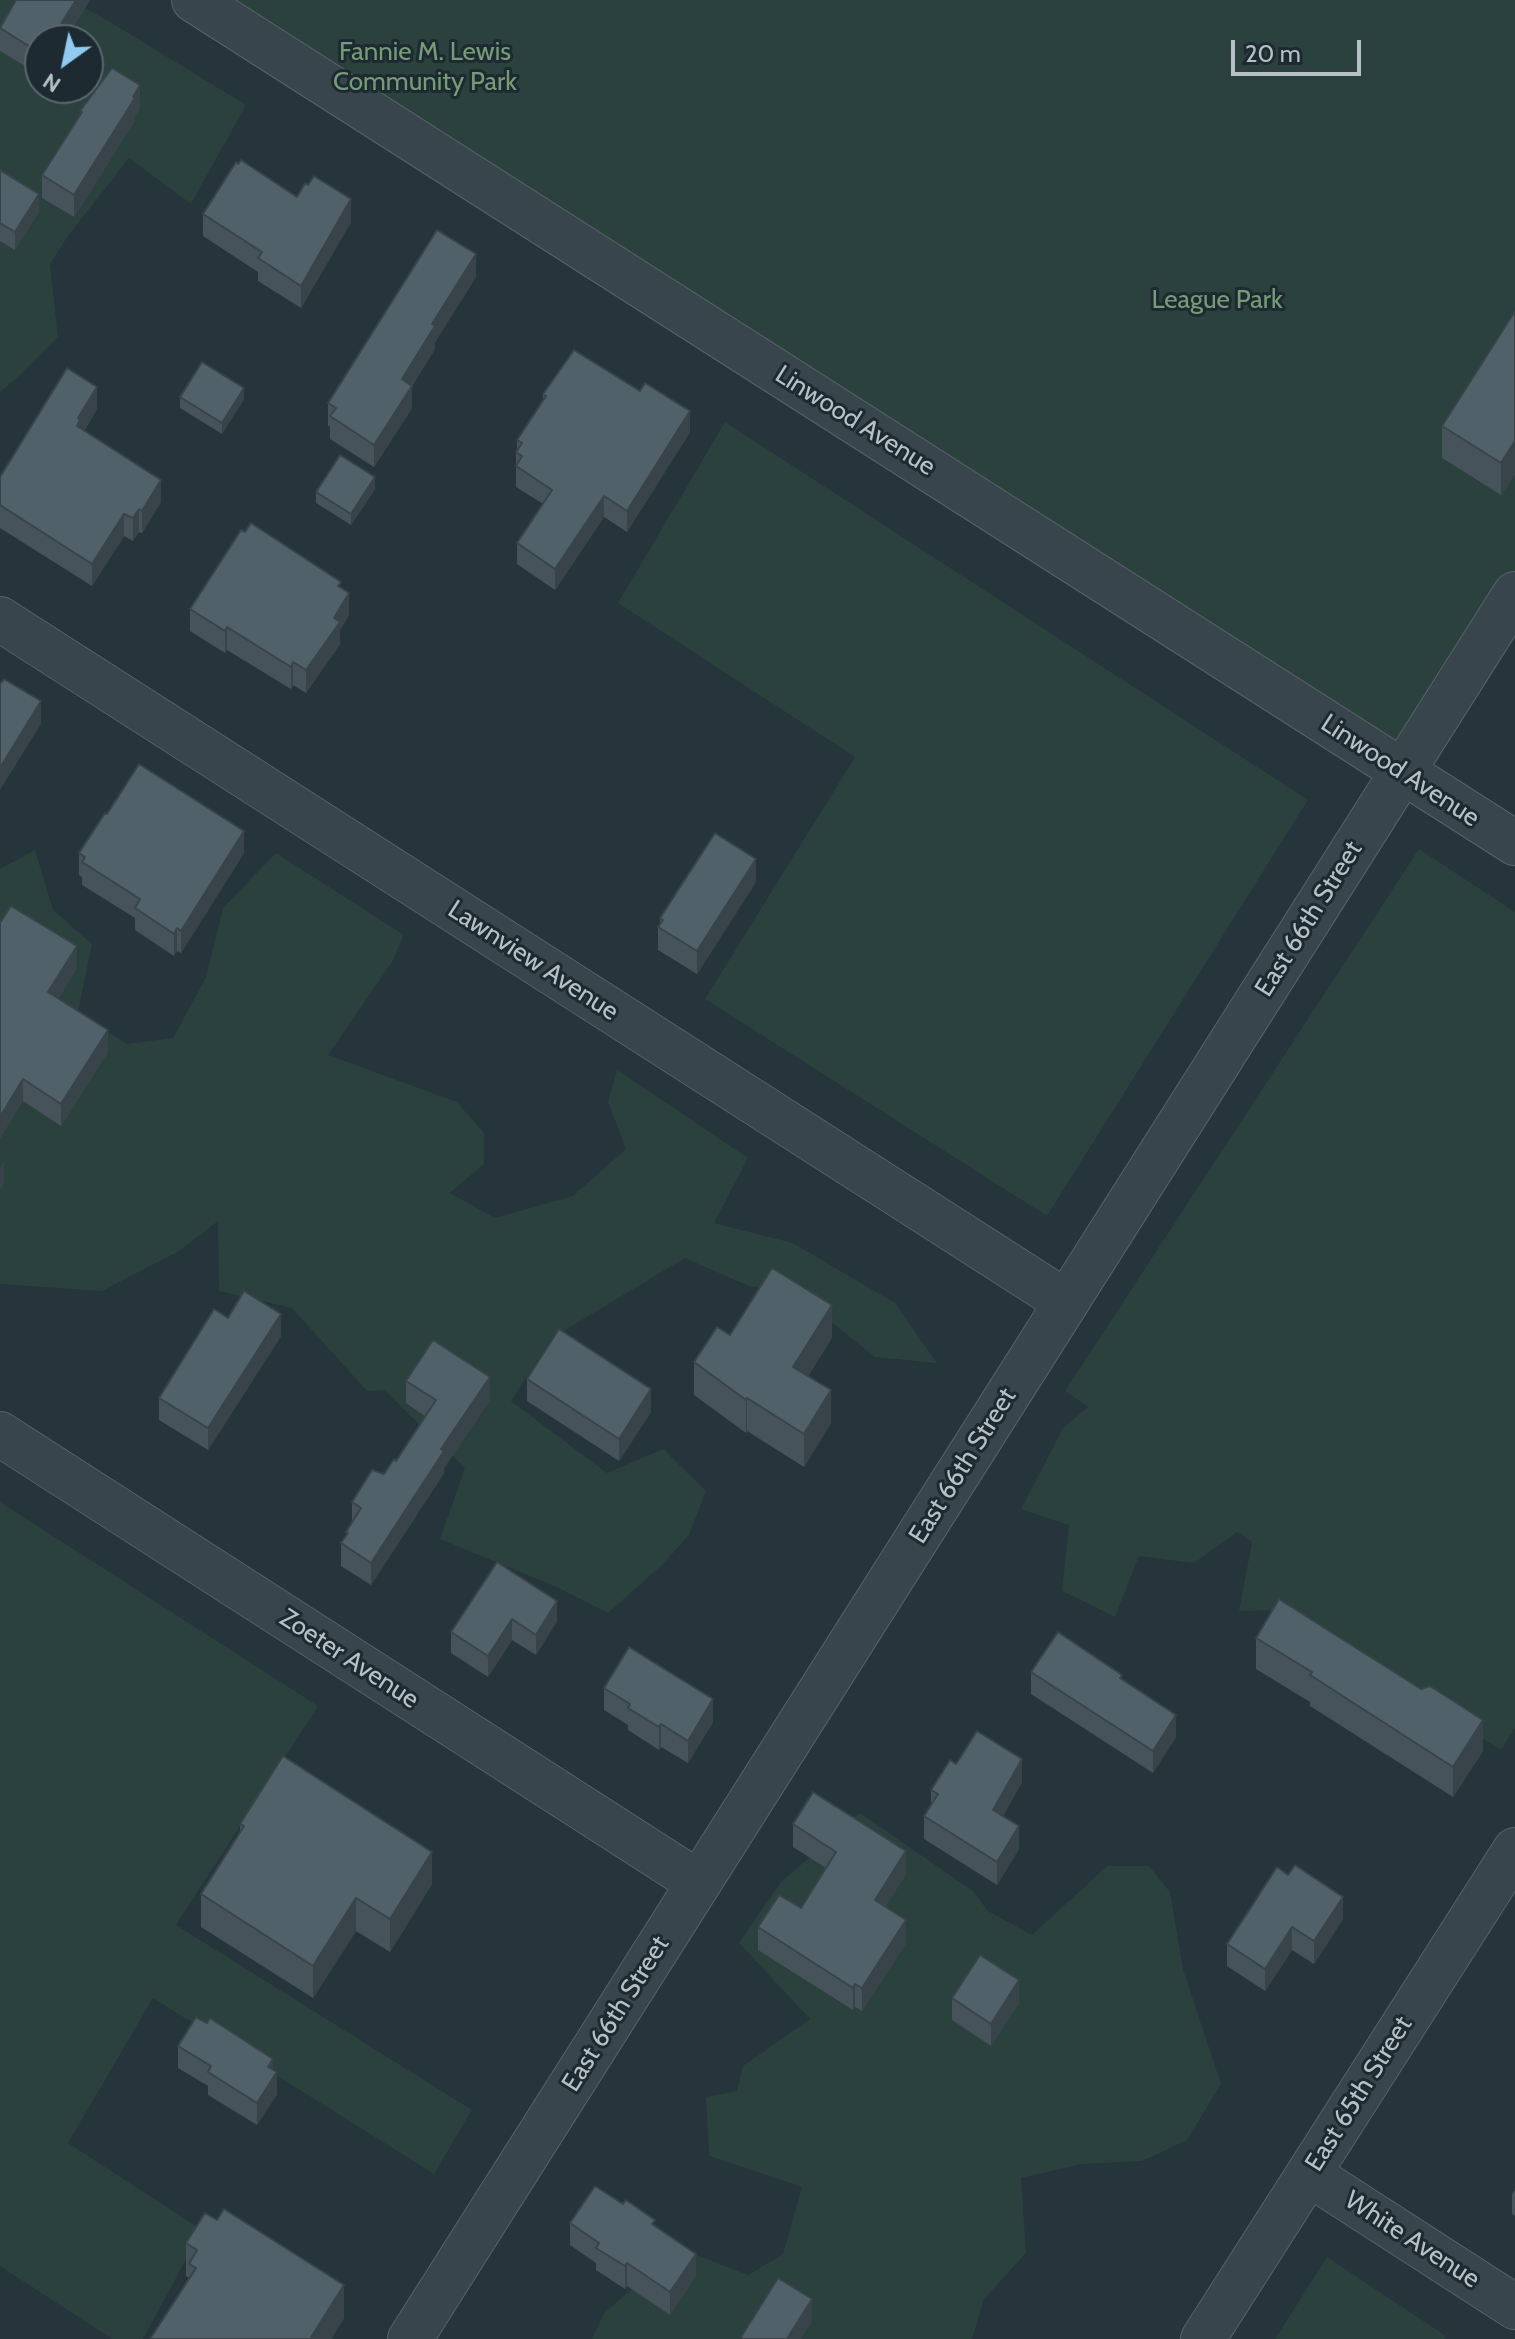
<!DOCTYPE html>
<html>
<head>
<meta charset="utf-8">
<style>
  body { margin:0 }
  #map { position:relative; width:1515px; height:2339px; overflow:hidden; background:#26343c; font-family:Cabin,sans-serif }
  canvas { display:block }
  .north { position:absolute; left:24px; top:24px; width:80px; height:80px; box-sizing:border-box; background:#1e2a31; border:2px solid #5a666d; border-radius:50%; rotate:213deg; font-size:22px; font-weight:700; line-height:32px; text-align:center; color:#b5c0c7 }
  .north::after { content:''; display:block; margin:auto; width:28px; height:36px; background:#91caf0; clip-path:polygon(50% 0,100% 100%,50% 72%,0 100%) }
  .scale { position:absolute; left:1231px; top:40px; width:130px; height:36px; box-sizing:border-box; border:4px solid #b5c0c7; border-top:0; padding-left:10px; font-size:24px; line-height:28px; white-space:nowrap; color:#b5c0c7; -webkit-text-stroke:6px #1e2a31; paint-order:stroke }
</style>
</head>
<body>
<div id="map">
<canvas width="1515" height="2339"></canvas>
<div class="north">N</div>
<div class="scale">20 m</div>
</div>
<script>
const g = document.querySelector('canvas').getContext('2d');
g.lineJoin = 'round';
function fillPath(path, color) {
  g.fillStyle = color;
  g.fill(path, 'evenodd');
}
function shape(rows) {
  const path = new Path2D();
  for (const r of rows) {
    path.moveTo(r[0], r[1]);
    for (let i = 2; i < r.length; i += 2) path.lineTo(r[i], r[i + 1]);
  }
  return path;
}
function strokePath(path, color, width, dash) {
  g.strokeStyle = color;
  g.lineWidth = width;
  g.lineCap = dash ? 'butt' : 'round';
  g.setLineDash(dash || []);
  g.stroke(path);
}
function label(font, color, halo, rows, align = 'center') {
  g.font = font + ' Cabin,sans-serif';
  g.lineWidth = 6;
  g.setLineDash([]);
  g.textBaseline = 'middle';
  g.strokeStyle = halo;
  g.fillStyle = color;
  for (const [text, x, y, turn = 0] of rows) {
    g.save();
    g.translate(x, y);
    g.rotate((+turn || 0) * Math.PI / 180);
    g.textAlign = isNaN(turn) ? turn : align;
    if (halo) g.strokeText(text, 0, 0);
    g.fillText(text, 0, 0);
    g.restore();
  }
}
fillPath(shape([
  [0,0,70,0,107,20,246,105,191,204,129,158,68,236,50,264,58,337,17,378,0,392],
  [40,40,88,40,88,88,40,88],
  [193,0,1515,0,1515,594,1402,773],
  [725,422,1308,800,1047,1216,705,999,855,757,618,603],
  [1419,849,1515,912,1515,1728,1501,1750,1273,1610,1239,1611,1252,1542,1237,1532,1194,1563,1139,1556,1115,1617,1062,1591,1069,1525,1021,1509,1063,1428,1088,1407,1065,1391],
  [35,850,53,910,92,944,78,1012,127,1044,173,1038,206,977,223,908,276,853,404,935,392,962,328,1055,457,1102,484,1133,484,1164,450,1193,495,1218,573,1196,626,1149,608,1102,617,1070,748,1158,714,1223,793,1243,895,1303,937,1363,875,1357,786,1286,751,1287,685,1258,552,1338,511,1401,607,1473,663,1449,706,1491,689,1535,663,1564,608,1613,559,1588,440,1539,465,1468,384,1390,367,1391,292,1308,219,1291,218,1221,179,1251,102,1291,0,1284,0,869],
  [0,1502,318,1706,176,1925,472,2110,434,2174,153,1998,68,2143,202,2230,143,2339,112,2339,0,2266],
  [860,1813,973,1891,988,1911,1032,1935,1107,1866,1149,1866,1170,1892,1183,1969,1221,2084,1187,2140,1142,2161,1082,2164,1021,2178,1026,2253,984,2299,972,2339,592,2339,604,2313,679,2248,748,2275,783,2254,802,2187,709,2156,706,2097,737,2091,743,2066,810,2019,739,1943,780,1883],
  [1327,2257,1446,2336,1444,2339,1275,2339]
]), '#2b413d');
const minor = shape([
  [194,0,1515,843],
  [0,619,1066,1302],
  [0,1434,699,1883],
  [1309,2174,1515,2307],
  [410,2339,1515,594]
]);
const tertiary = shape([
  [1203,2339,1515,1850]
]);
strokePath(minor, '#57636a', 46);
strokePath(tertiary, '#57636a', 46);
strokePath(minor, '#39454c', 44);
strokePath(tertiary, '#39454c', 44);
fillPath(shape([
  [16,0,90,0,65,40,40,40,40,75,0,51,0,26],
  [140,108,135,116,135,120,74,217,42,198,42,175,80,115,80,111],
  [0,170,39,212,15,250,0,241],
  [297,197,351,222,301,308,258,281,258,272,203,236,203,214],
  [476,277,435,342,435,349,412,386,412,408,374,467,330,439,330,427,328,425,328,403],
  [1515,311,1515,474,1501,495,1442,458,1442,426],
  [543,394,690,432,627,532,604,517,555,590,517,564,517,543,543,504,516,487,516,452,517,449,517,440,543,400],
  [180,397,244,399,222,434,180,408],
  [97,409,84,431,161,502,142,533,139,532,133,541,124,536,92,586,0,528,0,477],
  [375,489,351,525,316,503,316,492],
  [341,588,349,615,340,630,340,644,306,693,293,685,291,689,227,650,225,653,190,631,190,609],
  [107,814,244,853,181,953,177,951,174,956,135,930,135,918,82,885,82,877,79,875,79,853],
  [756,882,697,974,658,950,658,927,660,924,660,918],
  [0,923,77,968,58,999,108,1052,61,1126,23,1101],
  [228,1318,281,1336,208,1450,159,1420,159,1398],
  [730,1335,832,1338,808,1376,831,1423,804,1467,747,1431,746,1433,694,1395,694,1362],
  [527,1379,651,1412,619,1461,527,1401],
  [406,1381,490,1400,444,1468,444,1473,371,1585,341,1566,341,1543,346,1537,346,1532,352,1522,352,1502,384,1474,396,1461,425,1416,406,1403],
  [497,1562,557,1621,536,1655,512,1640,488,1677,451,1653,451,1632],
  [1256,1638,1483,1751,1453,1797,1310,1706,1310,1702,1256,1669],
  [1031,1672,1176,1737,1153,1773,1031,1694],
  [604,1688,713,1722,688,1763,661,1747,659,1750,628,1730,628,1725,604,1710],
  [956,1764,1022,1782,1003,1816,1019,1849,997,1885,924,1839,924,1816,931,1805,931,1790],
  [240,1824,432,1884,390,1952,356,1931,313,1998,201,1927,201,1894,240,1833],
  [793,1824,906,1874,885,1907,906,1943,862,2011,855,2007,853,2010,758,1950,758,1927,801,1908,826,1868,793,1847],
  [1277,1867,1343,1919,1314,1964,1292,1950,1265,1991,1227,1966,1227,1944],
  [952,1998,1019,2003,991,2046,952,2020],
  [178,2046,273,2069,277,2094,257,2125,208,2095,208,2086,178,2068],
  [1515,2190,1515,2216,1512,2214,1512,2194],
  [623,2204,655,2227,696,2276,670,2315,627,2286,625,2289,596,2270,596,2263,570,2245,570,2223],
  [186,2243,344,2318,331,2339,150,2339,189,2278,186,2276]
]), '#46535a');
fillPath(shape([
  [76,0,90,0,65,40,51,40],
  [140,85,140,108,135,116,135,120,74,217,74,195],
  [39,194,39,212,15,250,15,232],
  [351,199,351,222,301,308,301,286],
  [476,254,476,277,435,342,435,349,402,402,402,379,432,324],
  [412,386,412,408,374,467,374,445],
  [97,387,97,409,80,436,77,426,78,418],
  [244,388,244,399,222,434,222,423],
  [690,411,690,432,627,532,627,511],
  [1515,441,1515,474,1501,495,1501,463],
  [375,477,375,489,351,525,351,514],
  [161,480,161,502,142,533,142,511],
  [604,496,604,517,555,590,555,569],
  [139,509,139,532,133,541,133,518],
  [124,514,124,536,92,586,92,564],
  [349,593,349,615,340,630,340,644,306,693,306,670,334,618],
  [227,627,227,650,225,653,225,631],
  [293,662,293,685,291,689,291,667],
  [41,701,41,724,0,790,0,768],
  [244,831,244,853,181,953,181,931],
  [756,859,756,882,697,974,697,951],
  [177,928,177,951,174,956,174,934],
  [77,946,77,968,48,1015,48,992],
  [108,1030,108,1052,61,1126,61,1104],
  [23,1079,23,1101,0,1139,0,1117],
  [4,1161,4,1183,0,1190,0,1168],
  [832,1305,832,1338,793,1399,793,1367],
  [281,1314,281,1336,208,1450,208,1428],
  [490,1377,490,1400,444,1468,444,1473,371,1585,371,1563,441,1449],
  [651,1389,651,1412,619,1461,619,1439],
  [831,1390,831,1423,804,1467,804,1434],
  [747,1398,747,1431,746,1433,746,1400],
  [557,1601,557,1621,536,1655,536,1635],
  [512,1619,512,1640,488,1677,488,1656],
  [713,1699,713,1722,688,1763,688,1741],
  [1176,1715,1176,1737,1153,1773,1153,1751],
  [1483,1720,1483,1751,1453,1797,1453,1767],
  [661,1724,661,1747,659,1750,659,1727],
  [1022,1759,1022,1782,993,1833,993,1810],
  [1019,1826,1019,1849,997,1885,997,1862],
  [906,1851,906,1874,875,1923,875,1900],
  [432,1852,432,1884,390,1952,390,1919],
  [1343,1897,1343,1919,1314,1964,1314,1941],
  [356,1898,356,1931,313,1998,313,1966],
  [906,1920,906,1943,862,2011,862,1988],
  [1292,1927,1292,1950,1265,1991,1265,1969],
  [1019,1980,1019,2003,991,2046,991,2024],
  [855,1984,855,2007,853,2010,853,1988],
  [273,2059,273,2078,277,2072,277,2094,257,2125,257,2103,268,2067],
  [696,2254,696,2276,670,2315,670,2292],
  [627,2263,627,2286,625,2289,625,2266],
  [344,2285,344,2318,331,2339,310,2339],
  [812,2299,812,2322,801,2339,787,2339]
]), '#39444a');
const building = shape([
  [16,0,76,0,51,40,40,40,40,53,0,28,16,0],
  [112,68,140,85,133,97,135,98,74,195,42,175,82,112,80,111,112,68],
  [241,160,297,197,305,183,308,185,314,176,351,199,301,286,258,258,262,252,203,214,236,162,238,164,241,160],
  [0,170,39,194,15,232,0,223,0,170],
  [437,230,476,254,432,324,435,326,402,379,412,386,374,445,330,416,336,408,328,403,437,230],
  [1515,311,1515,441,1501,463,1442,426,1515,311],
  [574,350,640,391,645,383,690,411,627,511,604,496,555,569,517,543,552,490,516,466,522,456,516,452,522,443,517,440,546,396,543,394,574,350],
  [202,362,244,388,222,423,180,397,202,362],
  [67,368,97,387,78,418,80,420,77,426,161,480,142,511,139,509,133,518,124,514,92,564,0,505,0,477,67,368],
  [340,455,375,477,351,514,316,492,340,455],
  [251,523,341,582,338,586,349,593,334,618,340,622,306,670,293,662,291,667,227,627,225,631,190,609,241,530,245,532,251,523],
  [4,679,41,701,0,768,0,683,1,683,4,679],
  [139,764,244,831,181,931,177,928,174,934,135,908,140,899,82,862,85,857,79,853,105,813,107,814,139,764],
  [715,833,756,859,697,951,658,927,663,920,660,918,715,833],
  [11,906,77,946,48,992,108,1030,61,1104,23,1079,0,1117,0,923,11,906],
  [772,1268,832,1305,793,1367,831,1390,804,1434,747,1398,746,1400,694,1362,717,1327,730,1335,772,1268],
  [244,1291,281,1314,208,1428,159,1398,214,1309,228,1318,244,1291],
  [559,1329,651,1389,619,1439,527,1379,559,1329],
  [433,1340,490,1377,441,1449,444,1451,371,1563,341,1543,348,1533,346,1532,361,1508,352,1502,372,1470,384,1474,394,1459,396,1461,436,1400,406,1381,433,1340],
  [497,1562,557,1601,536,1635,512,1619,488,1656,451,1632,497,1562],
  [1279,1599,1421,1689,1430,1686,1483,1720,1453,1767,1310,1675,1312,1672,1256,1638,1279,1599],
  [1058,1632,1122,1675,1120,1678,1176,1715,1153,1751,1031,1672,1058,1632],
  [629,1647,713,1699,688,1741,661,1724,659,1727,628,1708,630,1704,604,1688,629,1647],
  [977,1731,1022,1759,993,1810,1019,1826,997,1862,924,1816,938,1794,931,1790,950,1760,956,1764,977,1731],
  [283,1756,432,1852,390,1919,356,1898,313,1966,201,1894,244,1826,240,1824,283,1756],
  [813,1792,906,1851,875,1900,906,1920,862,1988,855,1984,853,1988,758,1927,779,1895,801,1908,836,1852,793,1824,813,1792],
  [1295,1865,1343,1897,1314,1941,1292,1927,1265,1969,1227,1944,1277,1867,1288,1875,1295,1865],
  [980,1955,1019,1980,991,2024,952,1998,980,1955],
  [196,2017,207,2023,210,2018,273,2059,268,2067,277,2072,257,2103,208,2072,211,2066,178,2046,196,2017],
  [595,2186,623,2204,626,2200,655,2220,652,2224,696,2254,670,2292,627,2263,625,2266,596,2248,599,2243,570,2223,595,2186],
  [224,2209,344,2285,310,2339,150,2339,196,2268,189,2264,197,2250,186,2243,205,2213,217,2220,224,2209],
  [778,2278,812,2299,787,2339,743,2339,741,2337,778,2278]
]);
fillPath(building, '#516169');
strokePath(building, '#39444a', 2);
label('26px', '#759c76', '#1e2a31', [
  ["Fannie M. Lewis",425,52],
  ["Community Park",425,82],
  ["League Park",1217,300]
]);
label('26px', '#b5c0c7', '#1e2a31', [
  ["Linwood Avenue",855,421,32],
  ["Linwood Avenue",1400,771,33],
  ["East 66th Street",1309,919,-58],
  ["Lawnview Avenue",533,961,33],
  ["East 66th Street",963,1466,-58],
  ["Zoeter Avenue",349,1659,33],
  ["East 66th Street",616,2014,-58],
  ["East 65th Street",1359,2094,-58],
  ["White Avenue",1412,2240,33]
]);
</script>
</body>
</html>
